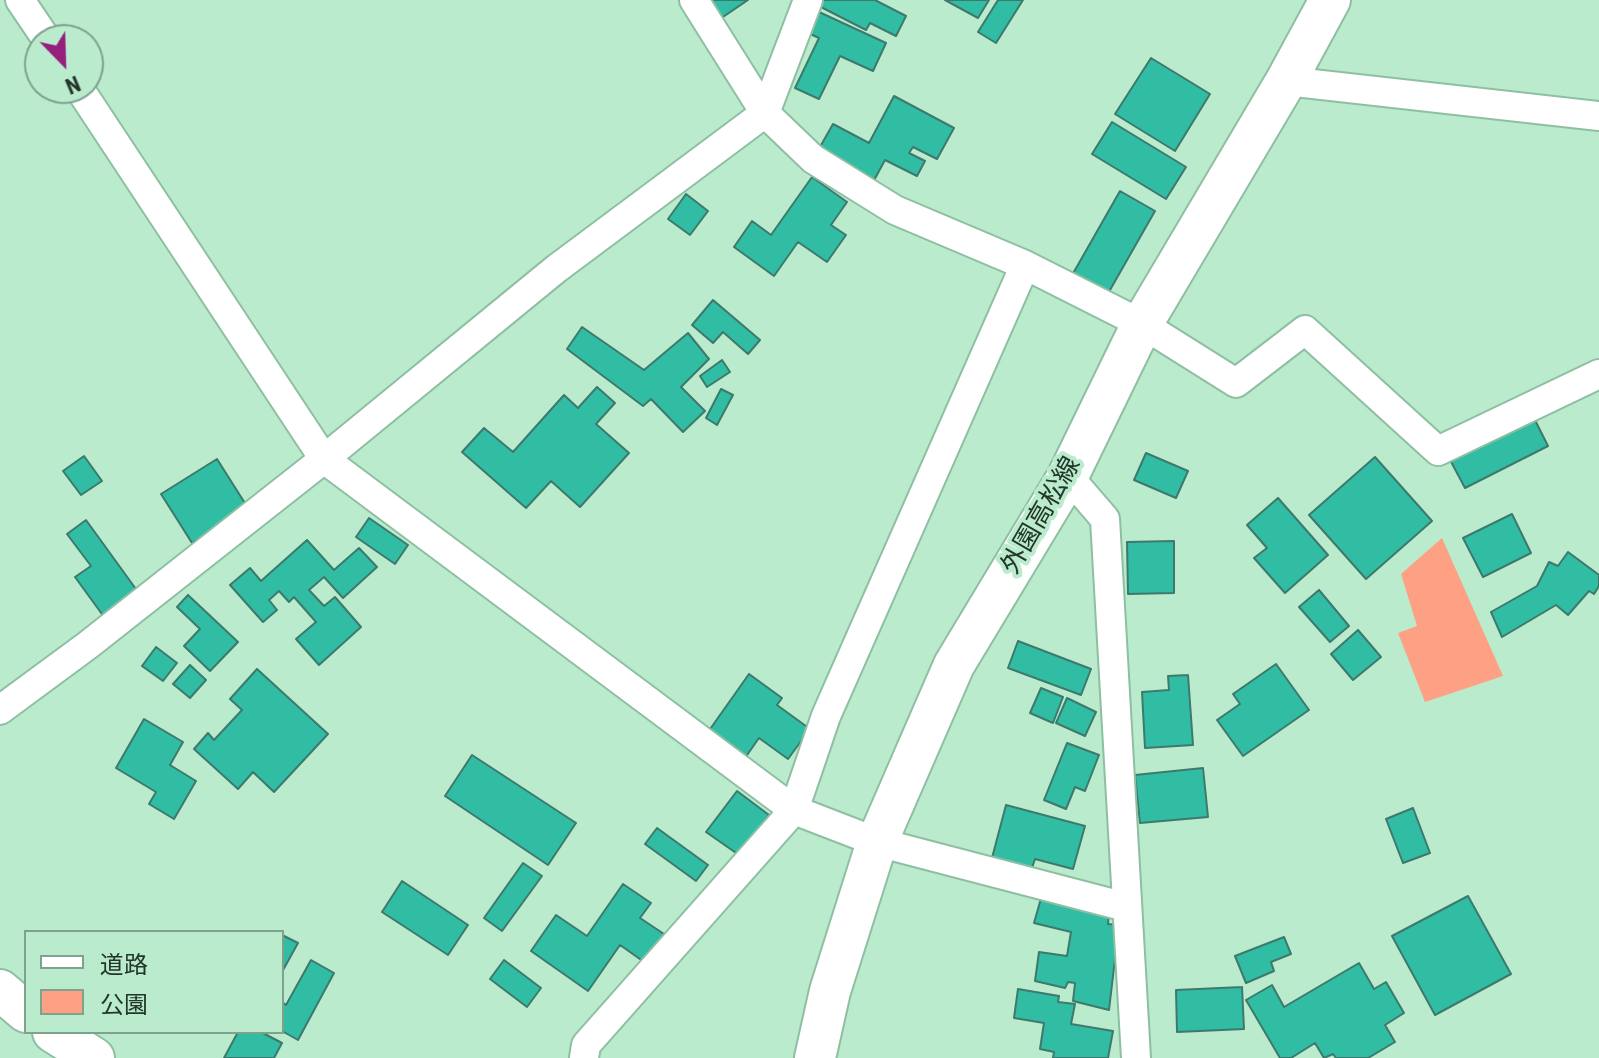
<!DOCTYPE html>
<html>
<head>
<meta charset="utf-8">
<style>
  body { margin:0 }
  #map { position:relative; width:1599px; height:1058px; overflow:hidden; background:#baebcd; font-family:"Roboto Condensed","Noto Sans JP",sans-serif }
  canvas { display:block }
  .legend { position:absolute; left:24px; top:930px; width:260px; height:104px; box-sizing:border-box; background:#baebcd; border:2px solid #7da38c; margin:0; padding:10px 14px; list-style:none; font-size:24px; color:#22362a }
  .legend li { display:flex; align-items:center; gap:16px; height:40px }
  .legend b { width:40px; border:2px solid #7da38c }
  .north { position:absolute; left:24px; top:24px; width:80px; height:80px; box-sizing:border-box; background:#baebcd; border:2px solid #7da38c; border-radius:50%; rotate:157deg; font-size:22px; font-weight:700; line-height:32px; text-align:center; color:#22362a }
  .north::after { content:''; display:block; margin:auto; width:28px; height:36px; background:#95207e; clip-path:polygon(50% 0,100% 100%,50% 72%,0 100%) }
</style>
</head>
<body>
<div id="map">
<canvas width="1599" height="1058"></canvas>
<ul class="legend">
<li><b style="height:10px;background:#fff"></b>道路</li>
<li><b style="height:22px;background:#fea084"></b>公園</li>
</ul>
<div class="north">N</div>
</div>
<script>
const g = document.querySelector('canvas').getContext('2d');
g.lineJoin = 'round';
function fillPath(path, color) {
  g.fillStyle = color;
  g.fill(path, 'evenodd');
}
function shape(rows) {
  const path = new Path2D();
  for (const r of rows) {
    path.moveTo(r[0], r[1]);
    for (let i = 2; i < r.length; i += 2) path.lineTo(r[i], r[i + 1]);
  }
  return path;
}
function strokePath(path, color, width, dash) {
  g.strokeStyle = color;
  g.lineWidth = width;
  g.lineCap = dash ? 'butt' : 'round';
  g.setLineDash(dash || []);
  g.stroke(path);
}
function label(font, color, halo, rows, align = 'center') {
  g.font = font + ' "Roboto Condensed","Noto Sans JP",sans-serif';
  g.lineWidth = 8;
  g.setLineDash([]);
  g.textBaseline = 'middle';
  g.strokeStyle = halo;
  g.fillStyle = color;
  for (const [text, x, y, turn = 0] of rows) {
    g.save();
    g.translate(x, y);
    g.rotate((+turn || 0) * Math.PI / 180);
    g.textAlign = isNaN(turn) ? turn : align;
    if (halo) g.strokeText(text, 0, 0);
    g.fillText(text, 0, 0);
    g.restore();
  }
}
fillPath(shape([
  [1442,538,1503,676,1425,702,1398,633,1417,626,1401,574]
]), '#fea084');
const building = shape([
  [707,0,748,0,720,19,707,0],
  [820,0,875,0,906,16,896,36,870,23,866,30,817,5,820,0],
  [945,0,989,0,978,18,945,0],
  [998,0,1023,0,996,43,978,32,998,0],
  [819,12,886,43,873,71,840,56,819,99,795,88,819,38,808,33,819,12],
  [1151,58,1210,94,1175,151,1115,114,1151,58],
  [894,96,954,128,937,159,913,147,909,153,925,161,917,176,885,160,872,184,816,154,833,124,869,143,894,96],
  [1112,122,1186,167,1166,199,1092,154,1112,122],
  [812,177,847,202,831,225,846,235,827,262,798,242,774,276,734,247,752,221,771,235,812,177],
  [1120,191,1155,211,1106,297,1071,277,1120,191],
  [686,194,708,211,690,235,668,219,686,194],
  [713,300,760,340,748,354,723,332,713,343,692,325,713,300],
  [582,327,644,370,688,333,709,359,681,387,705,411,683,432,651,399,643,406,567,349,582,327],
  [722,360,730,372,707,387,700,376,722,360],
  [597,387,615,403,596,424,629,453,580,507,551,481,526,508,462,452,484,428,513,452,564,395,578,408,597,387],
  [721,389,733,395,717,425,706,418,721,389],
  [1532,414,1548,446,1465,488,1448,456,1532,414],
  [1146,453,1188,471,1176,498,1134,480,1146,453],
  [84,456,102,481,81,495,63,471,84,456],
  [1375,457,1432,521,1366,579,1309,515,1375,457],
  [217,459,248,508,192,543,161,494,217,459],
  [1278,498,1328,555,1285,593,1254,558,1267,548,1247,525,1278,498],
  [1512,514,1531,553,1483,577,1463,538,1512,514],
  [369,518,408,545,395,564,356,537,369,518],
  [86,520,141,596,107,621,75,577,91,566,67,534,86,520],
  [307,540,334,570,359,548,377,567,343,598,324,577,309,590,324,606,335,597,361,627,319,665,296,639,316,622,294,597,289,602,279,591,269,600,277,610,263,622,230,585,250,568,261,581,307,540],
  [1174,541,1174,593,1128,594,1127,542,1174,541],
  [1568,552,1599,575,1599,586,1594,594,1589,591,1568,615,1556,605,1502,637,1491,612,1537,586,1549,562,1558,566,1568,552],
  [1319,590,1349,626,1330,642,1299,607,1319,590],
  [188,595,238,642,210,671,184,646,200,629,177,607,188,595],
  [1358,630,1381,657,1353,680,1331,654,1358,630],
  [1018,641,1091,669,1081,695,1008,668,1018,641],
  [156,647,177,663,163,681,142,666,156,647],
  [1276,664,1309,710,1243,756,1217,720,1240,704,1233,694,1276,664],
  [190,665,206,680,190,698,173,684,190,665],
  [257,669,328,734,274,792,253,772,238,789,194,749,208,733,214,740,242,710,230,699,257,669],
  [749,674,782,698,777,705,810,729,788,759,759,738,745,758,708,732,749,674],
  [1188,675,1193,745,1145,748,1142,692,1169,690,1168,676,1188,675],
  [1041,688,1063,697,1053,723,1030,713,1041,688],
  [1067,698,1096,712,1085,736,1056,723,1067,698],
  [144,719,183,742,170,765,196,781,174,819,149,804,156,792,116,768,144,719],
  [1067,743,1099,755,1085,791,1075,787,1066,809,1044,800,1067,743],
  [472,755,576,823,548,865,445,796,472,755],
  [1203,768,1208,817,1140,823,1135,775,1203,768],
  [737,791,769,815,739,855,706,832,737,791],
  [1006,805,1085,826,1073,869,1035,859,1032,868,992,858,1006,805],
  [1413,808,1430,853,1403,863,1386,819,1413,808],
  [657,828,708,865,696,881,645,844,657,828],
  [523,863,542,876,502,931,484,918,523,863],
  [402,881,468,925,448,955,382,912,402,881],
  [623,884,651,903,640,918,667,936,647,964,620,945,588,991,531,951,556,915,587,936,623,884],
  [1042,895,1109,913,1108,924,1119,925,1109,1010,1073,1001,1075,983,1068,982,1065,988,1035,981,1039,952,1067,956,1071,932,1034,923,1042,895],
  [1468,896,1511,974,1435,1015,1392,936,1468,896],
  [282,935,298,943,282,972,282,935],
  [1284,937,1291,954,1271,962,1274,971,1246,983,1235,956,1284,937],
  [311,960,334,973,298,1040,282,1031,282,1002,286,1005,311,960],
  [504,960,541,988,527,1007,490,979,504,960],
  [1359,963,1374,989,1386,982,1404,1013,1385,1025,1395,1042,1368,1058,1336,1058,1333,1054,1324,1058,1315,1043,1291,1058,1280,1058,1246,1000,1272,985,1284,1007,1359,963],
  [1242,987,1244,1029,1177,1032,1176,990,1242,987],
  [1018,989,1059,996,1058,1002,1075,1004,1071,1024,1113,1031,1108,1058,1053,1058,1054,1052,1040,1049,1044,1023,1014,1018,1018,989],
  [238,1032,261,1032,282,1043,274,1058,224,1058,238,1032]
]);
fillPath(building, '#31bda4');
strokePath(building, '#3d796c', 2);
const minor = shape([
  [20,0,47,40],
  [694,0,765,113,813,159,895,210,1025,265,1142,324,1236,383,1305,330,1438,451,1599,374],
  [1286,81,1599,116],
  [79,88,324,459,794,810,877,842,1126,907],
  [1068,476,1105,519,1136,1058],
  [0,710,88,645,324,459,556,269,765,113,808,0],
  [584,1058,586,1045,794,810,826,716,1025,265]
]);
const secondary = shape([
  [0,990,26,1012],
  [53,1032,94,1058],
  [815,1058,830,991,877,842,954,665,1068,476,1142,324,1286,81,1330,0]
]);
strokePath(minor, '#8fbfa2', 32);
strokePath(secondary, '#8fbfa2', 44);
strokePath(minor, '#fff', 28);
strokePath(secondary, '#fff', 40);
label('26px', '#22362a', '#baebcd', [
  ["外園高松線",1042,516,-60]
]);
</script>
</body>
</html>
